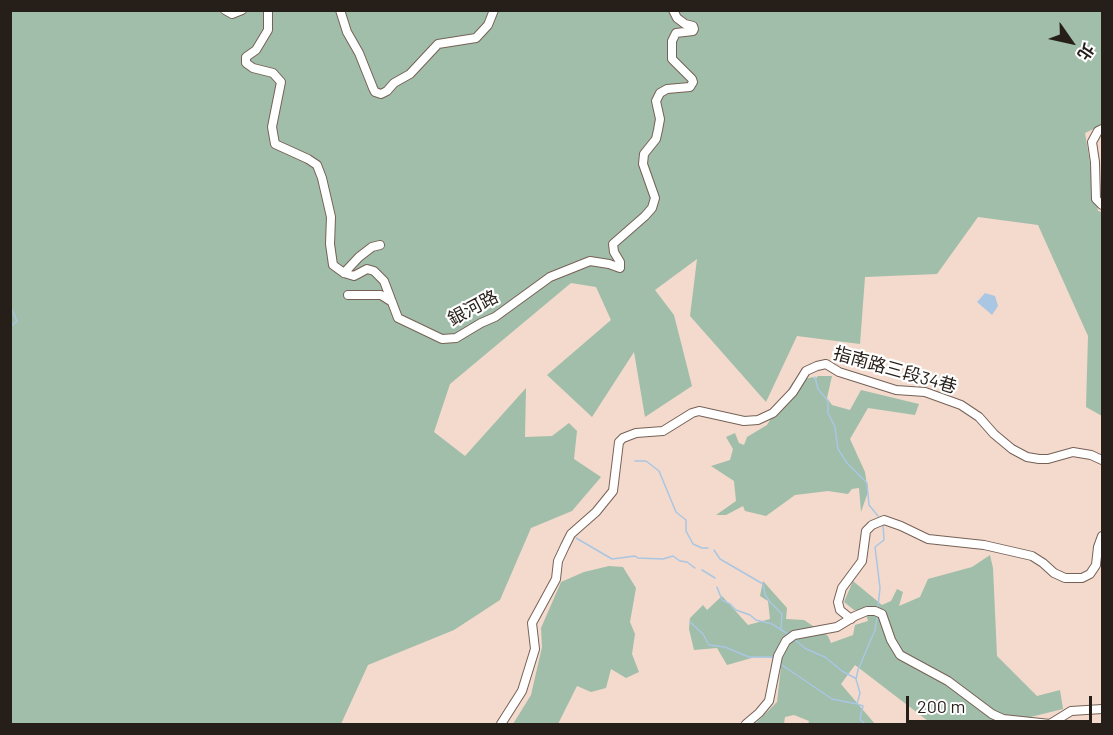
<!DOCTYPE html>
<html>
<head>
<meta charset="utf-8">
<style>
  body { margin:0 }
  #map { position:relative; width:1113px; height:735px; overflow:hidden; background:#f3dacd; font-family:Barlow,"Noto Sans TC",sans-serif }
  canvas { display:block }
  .frame { position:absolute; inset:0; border:12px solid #261e19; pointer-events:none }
  .north { position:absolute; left:1041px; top:12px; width:60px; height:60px; -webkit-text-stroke:4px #fff; paint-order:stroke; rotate:124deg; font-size:16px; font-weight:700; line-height:24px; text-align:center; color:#261e19 }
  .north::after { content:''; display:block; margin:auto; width:21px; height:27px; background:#261e19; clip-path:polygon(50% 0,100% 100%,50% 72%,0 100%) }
  .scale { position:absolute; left:906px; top:696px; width:186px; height:27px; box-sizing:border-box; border:3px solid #261e19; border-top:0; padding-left:8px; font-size:18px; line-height:21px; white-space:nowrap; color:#261e19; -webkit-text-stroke:4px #fff; paint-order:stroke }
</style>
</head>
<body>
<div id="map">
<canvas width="1113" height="735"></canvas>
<div class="frame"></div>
<div class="north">北</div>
<div class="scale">200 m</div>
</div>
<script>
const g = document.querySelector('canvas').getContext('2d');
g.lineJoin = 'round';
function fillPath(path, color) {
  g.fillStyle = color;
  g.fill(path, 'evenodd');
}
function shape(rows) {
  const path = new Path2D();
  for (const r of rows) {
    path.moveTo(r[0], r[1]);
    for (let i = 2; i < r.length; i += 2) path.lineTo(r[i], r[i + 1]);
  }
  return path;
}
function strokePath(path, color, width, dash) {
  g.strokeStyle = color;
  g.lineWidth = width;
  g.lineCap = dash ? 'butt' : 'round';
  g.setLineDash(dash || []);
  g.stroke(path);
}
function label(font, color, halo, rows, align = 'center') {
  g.font = font + ' Barlow,"Noto Sans TC",sans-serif';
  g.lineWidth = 4.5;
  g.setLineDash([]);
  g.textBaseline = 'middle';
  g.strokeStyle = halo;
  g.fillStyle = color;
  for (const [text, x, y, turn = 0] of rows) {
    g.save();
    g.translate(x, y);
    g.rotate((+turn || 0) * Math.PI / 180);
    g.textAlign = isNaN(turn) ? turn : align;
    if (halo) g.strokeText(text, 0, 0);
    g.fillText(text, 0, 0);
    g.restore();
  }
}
fillPath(shape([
  [10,11,1102,11,1102,125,1085,133,1098,211,1102,212,1102,416,1086,407,1088,336,1038,225,978,217,937,274,865,277,860,344,797,336,766,402,690,316,697,259,655,290,674,315,692,386,645,417,634,352,592,417,547,375,611,320,596,287,571,283,450,384,434,432,465,456,526,388,525,437,552,436,569,423,577,431,574,459,601,477,572,511,531,528,500,600,454,630,368,665,341,724,11,724],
  [818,376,832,376,827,398,832,405,850,410,861,390,919,404,915,415,868,408,850,439,865,472,868,492,861,512,859,488,852,489,848,494,828,491,795,495,766,516,745,511,743,506,726,515,716,515,736,501,734,481,711,466,730,460,733,449,726,437,735,433,739,443,744,445,747,437,767,425,793,382,813,377,815,379],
  [990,555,993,568,997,656,1037,696,1060,690,1063,709,1022,719,1004,721,1001,724,932,724,855,665,841,684,875,724,808,724,809,721,794,715,785,717,784,724,755,724,777,702,782,658,755,657,727,665,717,648,694,650,689,629,690,618,703,605,707,610,722,596,748,625,770,619,768,601,760,596,763,581,787,608,786,619,804,620,828,636,831,643,853,635,855,625,868,621,865,611,854,610,844,602,853,581,882,605,891,601,897,589,903,592,899,606,920,597,928,579,972,567],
  [609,566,623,567,636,588,630,622,635,634,632,654,639,672,626,678,611,669,606,688,591,692,577,686,558,724,513,724,531,695,542,647,541,628,561,582,584,572]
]), '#a0bea9');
fillPath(shape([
  [985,293,995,296,998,306,992,315,977,302]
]), '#a9c6e3');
strokePath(shape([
  [10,306,17,321,10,327],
  [815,377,818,389,828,401,828,413,835,427,838,449,847,463,867,483,869,505,878,516],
  [635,461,646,461,659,471,676,512,686,520,686,531,693,544,702,548,708,548],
  [576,538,612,559,635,556,638,558,663,559,673,556,680,561,687,562,695,568],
  [714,550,720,559,763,584,765,594,770,602,782,614,781,629],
  [702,570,715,578],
  [717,587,722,600,730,604,736,610,750,615,756,620,772,624,788,634],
  [878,606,880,588,875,547,884,540,883,525],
  [690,622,703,634,709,645,725,647,749,657,773,657],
  [794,639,806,649,825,657,842,671,855,678],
  [782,665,832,699,857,704],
  [865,724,860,719,863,706,857,704,860,693,856,679,858,670,875,630,877,618]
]), '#a9c6e3', 1.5);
const minor = shape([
  [225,10,232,14,242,10],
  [268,10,268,30,256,50,246,57,246,63,253,68,273,73,281,82,272,127,275,144,308,159,317,165,322,178,331,217,330,244,333,265,344,273,354,276,367,269,374,271,384,281,398,318,442,339,456,338,481,323,495,317,550,277,590,261,609,264,620,268,620,262,614,252,613,244,645,216,652,208,655,198,643,164,644,154,656,139,658,130,660,119,656,101,660,93,667,89,690,87,693,82,692,79,672,59,672,41,676,33,693,31,694,29,693,26,685,24,677,18,673,10],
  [340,10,347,32,359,53,373,88,375,92,381,94,387,91,394,83,410,74,438,44,476,38,488,25,494,10],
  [1102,129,1098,131,1092,142,1095,162,1096,199,1102,205],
  [344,273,359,257,372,247,380,245],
  [348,295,381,295,392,302],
  [851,619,840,610,838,602,842,588,862,561,866,531,872,525,884,520,901,526,928,539,984,545,1032,556,1043,563,1054,573,1065,578,1082,578,1090,574,1096,565,1098,547,1102,536],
  [501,724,522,691,535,649,532,623,556,579,558,561,565,546,571,534,596,512,613,491,619,442,623,438,636,433,663,431,692,413,699,411,744,421,758,420,773,413,793,392,806,371,817,366,826,364,839,372,896,390,925,392,961,405,979,417,994,434,1012,449,1027,457,1039,459,1048,459,1073,452,1091,455,1102,460],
  [746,724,759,713,769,701,778,656,786,641,794,635,837,627,855,616,867,611,875,611,882,614,891,640,900,655,948,681,992,714,1003,719,1050,724,1071,711,1102,709]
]);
strokePath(minor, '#766156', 10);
strokePath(minor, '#fff', 8);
label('18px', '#261e19', '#fff', [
  ["銀河路",473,308,-28],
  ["指南路三段34巷",895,370,16]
]);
</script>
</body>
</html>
